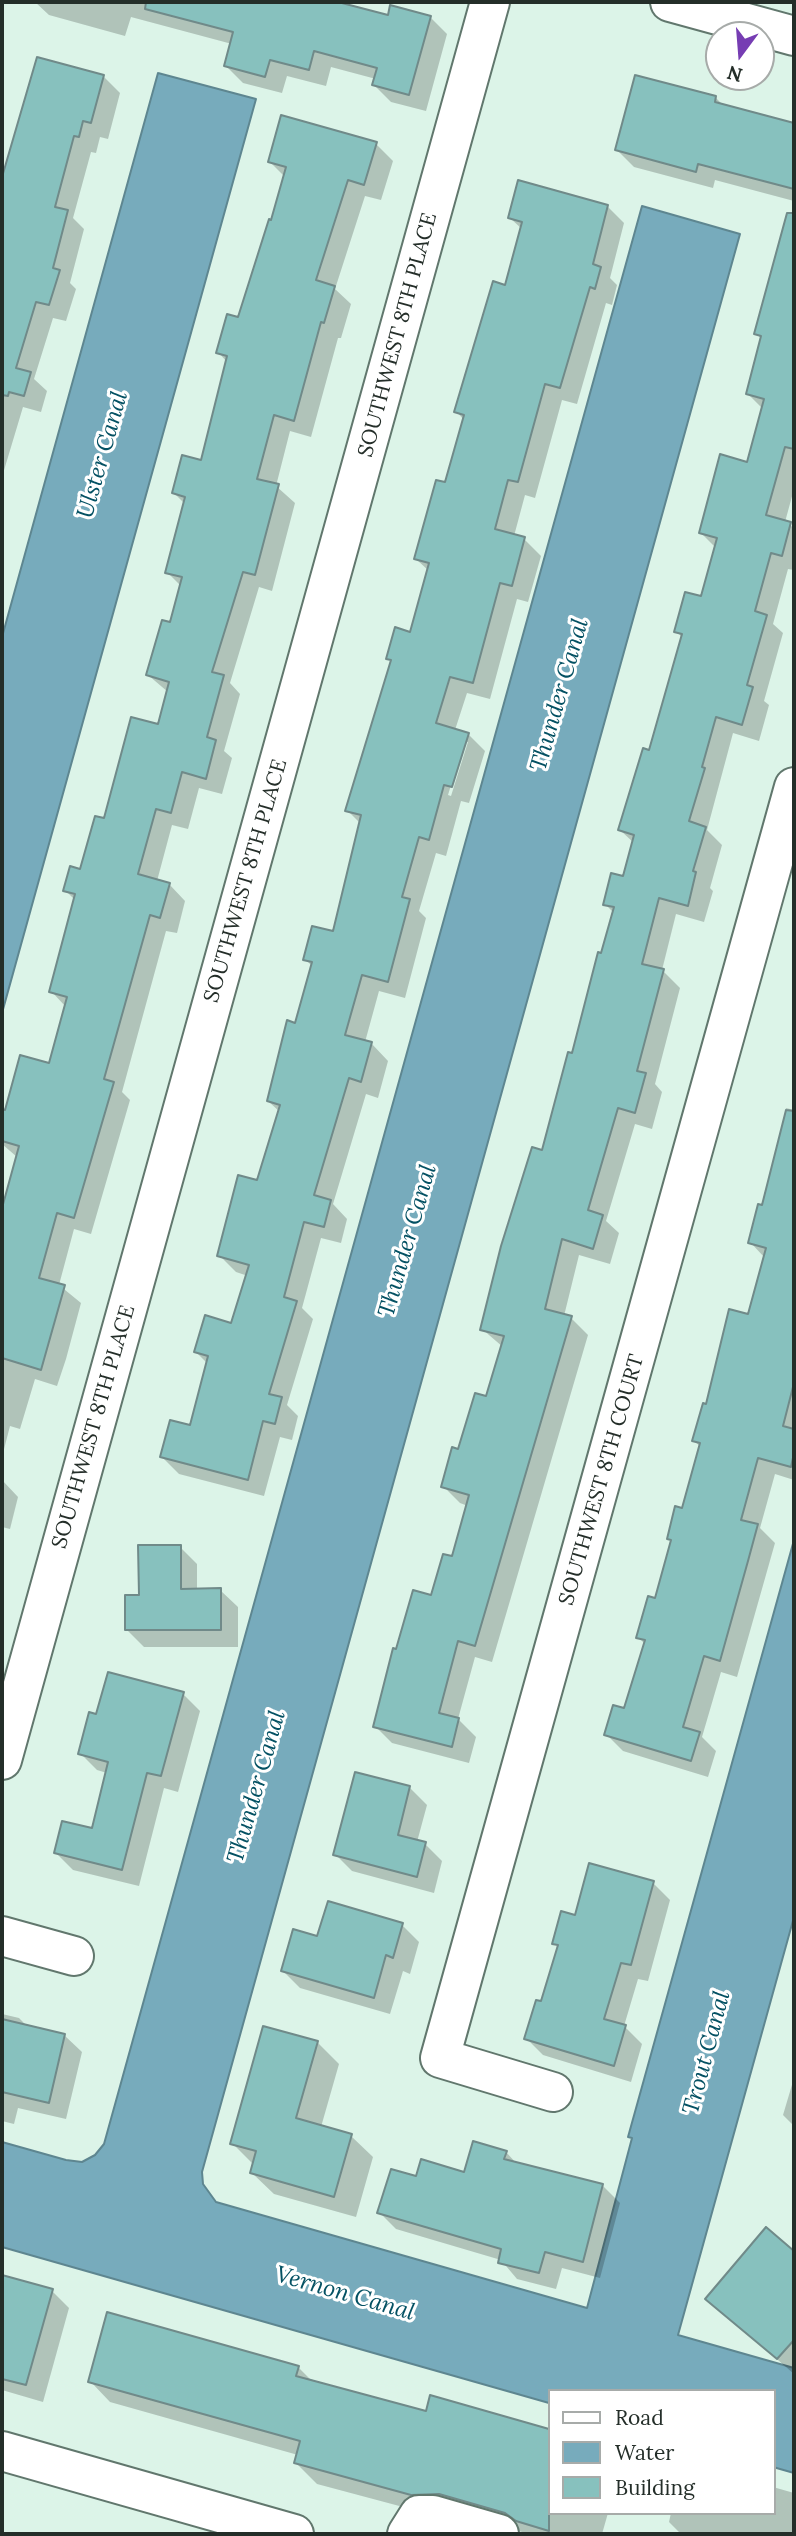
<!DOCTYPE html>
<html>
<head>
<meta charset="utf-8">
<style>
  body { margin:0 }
  #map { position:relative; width:796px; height:2536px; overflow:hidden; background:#dcf4e8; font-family:Lora,serif }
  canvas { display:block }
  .frame { position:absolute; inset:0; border:4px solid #242e29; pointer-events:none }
  .legend { position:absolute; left:548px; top:2389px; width:228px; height:126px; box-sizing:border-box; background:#fff; border:2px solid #a7aba9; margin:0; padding:9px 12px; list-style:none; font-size:21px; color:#242e29 }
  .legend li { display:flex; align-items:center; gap:14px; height:35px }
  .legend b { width:35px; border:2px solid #a7aba9 }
  .north { position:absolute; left:705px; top:21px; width:70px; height:70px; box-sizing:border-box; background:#fff; border:2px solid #a7aba9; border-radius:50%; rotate:196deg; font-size:19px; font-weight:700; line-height:28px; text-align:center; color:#242e29 }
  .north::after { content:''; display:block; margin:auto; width:24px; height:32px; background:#763db3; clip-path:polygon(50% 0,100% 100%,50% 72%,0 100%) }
</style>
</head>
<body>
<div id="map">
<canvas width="796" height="2536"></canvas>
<div class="frame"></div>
<ul class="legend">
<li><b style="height:9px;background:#fff"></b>Road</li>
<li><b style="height:19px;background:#77abbc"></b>Water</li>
<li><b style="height:19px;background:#87c1be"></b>Building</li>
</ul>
<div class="north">N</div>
</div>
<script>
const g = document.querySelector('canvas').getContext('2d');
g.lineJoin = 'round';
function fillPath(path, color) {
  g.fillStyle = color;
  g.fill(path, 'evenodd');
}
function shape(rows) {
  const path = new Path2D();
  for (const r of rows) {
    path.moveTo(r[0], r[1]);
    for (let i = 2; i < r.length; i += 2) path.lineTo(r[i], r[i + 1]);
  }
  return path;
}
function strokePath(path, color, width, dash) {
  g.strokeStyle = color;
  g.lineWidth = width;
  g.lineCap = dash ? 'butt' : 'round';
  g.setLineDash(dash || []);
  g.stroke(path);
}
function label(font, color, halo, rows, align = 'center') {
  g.font = font + ' Lora,serif';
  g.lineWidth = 6;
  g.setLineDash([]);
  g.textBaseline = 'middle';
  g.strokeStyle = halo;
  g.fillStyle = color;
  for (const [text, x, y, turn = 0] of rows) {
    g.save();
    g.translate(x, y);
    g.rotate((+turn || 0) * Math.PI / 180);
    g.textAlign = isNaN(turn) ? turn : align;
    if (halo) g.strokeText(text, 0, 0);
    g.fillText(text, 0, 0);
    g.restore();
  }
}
const water = shape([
  [158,73,256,99,2,1013,2,637,158,73],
  [642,206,740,234,202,2172,203,2184,216,2202,587,2308,632,2138,628,2137,794,1540,794,1917,678,2335,794,2368,794,2473,773,2467,773,2391,549,2391,549,2403,2,2247,2,2142,66,2160,82,2162,95,2155,104,2144,642,206]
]);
fillPath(water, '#77abbc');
strokePath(water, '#5e8690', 2);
fillPath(shape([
  [35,2,339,2,389,17,430,17,447,34,426,111,391,102,374,85,376,79,331,67,326,86,287,76,282,93,243,83,226,66,232,44,131,17,125,36,49,15],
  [38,59,103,76,120,93,108,139,100,137,96,153,91,152,73,218,84,229,70,283,76,289,66,321,53,318,34,379,47,391,41,412,23,407,2,477,2,188],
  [715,97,725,107,794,124,794,201,715,180,713,188,634,167,617,150],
  [376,144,393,161,381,200,365,196,335,289,351,304,341,338,338,338,311,437,290,431,276,486,295,503,272,591,259,587,230,683,240,694,224,751,232,758,222,794,199,788,188,829,172,825,157,881,169,884,185,901,177,933,166,931,122,1092,130,1100,91,1234,74,1229,59,1285,81,1303,66,1359,57,1386,35,1379,20,1429,10,1426,2,1457,2,1209,17,1157,2,1144,2,1120,21,1057,50,1065,66,1007,51,991,75,900,65,890,82,871,105,820,159,726,168,692,148,675,171,625,181,586,167,572,185,504,174,493,202,462,227,362,218,352,240,319,272,222,285,177,269,161],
  [607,206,624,223,610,278,617,285,612,305,606,303,577,404,562,400,535,498,525,495,514,536,524,539,541,556,528,602,517,599,490,699,467,693,455,730,468,734,485,751,469,803,461,801,446,856,436,853,419,911,426,918,405,998,379,991,365,1042,371,1043,388,1061,378,1098,366,1094,333,1204,347,1219,341,1243,321,1238,302,1308,313,1319,287,1405,298,1416,292,1440,280,1437,264,1496,179,1474,162,1457,192,1427,208,1364,196,1352,232,1326,248,1276,236,1272,219,1255,258,1182,280,1112,268,1101,296,1025,313,967,305,959,334,933,361,824,347,810,392,662,388,659,411,634,429,571,416,559,446,484,464,420,456,411,507,287,522,229,510,218],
  [464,742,468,742,451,796,448,795],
  [778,254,794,259,794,489,785,522,794,528,794,570,788,569,773,624,783,633,764,701,769,705,759,741,733,733,707,830,722,845,710,888,713,891,704,922,676,914,662,970,680,988,655,1084,662,1092,652,1129,635,1124,606,1221,619,1233,610,1264,579,1255,564,1316,571,1318,588,1335,492,1662,475,1657,458,1719,476,1737,469,1763,392,1743,375,1726,397,1651,453,1559,468,1506,460,1503,443,1486,487,1399,503,1347,482,1329,543,1152,603,956,614,913,605,904,624,878,634,843,620,830,651,753,683,638,676,631,702,598,716,548,700,532,749,464,763,409,748,394,762,339,756,333],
  [786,1108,794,1110,794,1480,775,1474,760,1528,775,1543,737,1677,721,1672,702,1737,716,1751,708,1777,623,1751,606,1734,625,1710,645,1644,638,1637,656,1600,672,1542,668,1538,684,1511,701,1447,694,1441,750,1316,765,1258,750,1242,763,1207],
  [2,1480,18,1497,10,1529,2,1527],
  [180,1547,197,1564,197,1590,220,1590,238,1607,238,1647,144,1647,127,1630,140,1597],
  [183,1694,200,1711,178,1792,164,1788,139,1886,73,1870,56,1853,93,1830,107,1773,97,1770,80,1753],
  [357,1774,410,1788,427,1805,417,1842,425,1844,442,1861,434,1893,352,1871,335,1854],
  [653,1883,670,1900,648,1981,638,1979,624,2026,642,2044,631,2082,543,2055,526,2038,542,2004,559,1948,554,1943,576,1917],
  [402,1925,419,1942,410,1974,403,1971,390,2014,300,1988,283,1971,318,1938],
  [2,2014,19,2018,28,2027,64,2035,82,2052,66,2119,18,2108,14,2124,2,2121],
  [317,2042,339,2064,321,2127,351,2136,373,2157,356,2217,274,2194,252,2173,254,2165,232,2143],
  [794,2078,794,2126,783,2115],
  [506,2152,517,2164,603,2186,620,2203,600,2278,562,2268,556,2289,517,2279,501,2260,396,2229,379,2212,417,2178,465,2174],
  [766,2229,794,2253,794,2374,708,2299],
  [2,2277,52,2291,69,2308,43,2402,2,2390],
  [298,2367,313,2382,427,2413,431,2397,549,2431,549,2513,608,2513,602,2534,529,2534,461,2514,433,2515,317,2484,296,2463,298,2455,110,2402,90,2381],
  [773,2487,794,2493,794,2534,681,2534,669,2522,671,2513,773,2513]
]), '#0003');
const building = shape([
  [146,2,338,2,388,15,390,5,431,16,409,95,372,85,377,68,314,51,309,70,270,60,265,77,224,66,233,32,145,9,146,2],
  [37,57,104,75,91,123,83,121,79,137,74,136,55,207,68,210,53,268,60,270,49,305,36,302,16,368,31,372,24,396,9,392,8,396,2,395,2,177,37,57],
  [635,75,716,96,715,102,794,123,794,189,698,164,696,172,615,150,635,75],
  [281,115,377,142,364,185,348,180,316,280,335,286,324,323,321,322,294,421,274,415,257,479,279,484,255,575,243,572,212,672,224,675,207,737,216,740,206,779,182,772,171,813,156,809,138,874,170,883,160,918,150,915,104,1079,114,1082,74,1218,57,1213,39,1278,65,1285,41,1370,2,1358,2,1208,19,1146,2,1141,2,1109,5,1110,20,1055,49,1063,67,997,49,992,75,894,63,891,70,866,80,869,95,816,104,818,131,717,158,724,169,682,146,675,162,620,170,622,182,577,165,573,185,497,172,493,182,455,201,460,227,356,216,353,227,314,238,317,269,219,271,220,286,167,268,162,281,115],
  [518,180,608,205,593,264,601,267,595,289,590,287,560,388,545,384,518,482,508,480,495,529,525,537,512,586,500,583,473,683,450,677,436,723,469,733,452,787,444,785,429,840,419,837,402,897,410,899,388,982,362,975,345,1035,372,1042,361,1082,349,1078,314,1195,331,1200,324,1227,304,1222,284,1297,297,1301,269,1394,282,1397,275,1424,263,1421,248,1480,160,1457,170,1420,190,1425,208,1356,194,1352,205,1315,231,1323,249,1265,217,1256,238,1175,257,1180,280,1105,267,1101,287,1020,295,1023,312,962,303,960,312,926,333,931,361,815,345,811,391,660,386,659,395,627,410,632,429,563,414,559,436,480,445,482,464,415,454,412,493,281,505,285,522,222,508,218,518,180],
  [787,213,794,213,794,449,785,447,766,515,791,522,782,556,771,553,755,611,767,615,747,685,753,687,742,725,716,717,702,767,705,768,689,821,706,827,693,871,696,872,688,906,659,898,642,964,664,969,637,1071,646,1073,635,1113,618,1108,588,1210,603,1215,593,1249,562,1239,545,1309,572,1316,475,1646,458,1641,439,1713,459,1718,452,1747,373,1727,393,1648,396,1649,413,1590,431,1595,443,1554,452,1556,469,1495,441,1487,452,1447,458,1449,475,1393,486,1396,504,1336,480,1330,501,1246,532,1147,542,1150,568,1052,572,1053,598,952,601,953,614,907,603,905,611,873,623,876,634,835,618,830,643,748,649,750,682,634,674,632,685,592,701,596,717,538,699,533,720,454,747,462,764,399,746,394,761,336,754,334,787,213],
  [786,1110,794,1111,794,1383,783,1426,794,1429,794,1453,791,1467,758,1458,741,1520,758,1524,748,1561,720,1661,704,1656,683,1727,700,1732,691,1761,604,1735,613,1705,624,1708,645,1640,636,1638,648,1596,655,1598,671,1540,667,1539,675,1506,682,1508,700,1443,692,1441,703,1403,706,1404,729,1309,748,1314,766,1248,748,1243,758,1204,762,1205,786,1110],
  [138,1545,181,1545,181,1589,221,1588,221,1630,125,1630,125,1595,139,1595,138,1545],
  [108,1672,184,1692,161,1776,147,1773,122,1870,54,1853,62,1821,92,1828,108,1762,78,1754,89,1712,96,1714,108,1672],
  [355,1772,410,1786,398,1835,426,1842,417,1877,333,1855,355,1772],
  [589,1863,654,1881,631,1965,621,1963,604,2019,626,2025,614,2066,524,2039,536,2000,541,2001,558,1945,552,1944,561,1911,575,1915,589,1863],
  [328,1901,403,1923,393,1958,386,1955,374,1998,281,1971,293,1929,317,1936,328,1901],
  [2,2019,65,2034,49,2103,2,2092,2,2019],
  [263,2026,318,2041,296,2118,352,2134,334,2197,250,2173,256,2151,230,2144,263,2026],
  [473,2141,507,2151,504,2159,603,2184,583,2262,545,2252,539,2273,498,2263,501,2249,377,2213,391,2169,416,2176,421,2159,464,2172,473,2141],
  [766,2227,794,2251,794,2340,777,2359,705,2299,766,2227],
  [2,2275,53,2289,26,2385,2,2379,2,2275],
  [107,2312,299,2366,296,2376,426,2411,430,2395,549,2429,549,2531,516,2521,505,2513,439,2494,411,2495,294,2463,300,2441,88,2382,107,2312]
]);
fillPath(building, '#87c1be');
strokePath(building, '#708a89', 2);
const minor = shape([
  [670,2,794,36],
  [2,1760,490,2],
  [2,1936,74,1956],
  [553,2092,440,2058,794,787],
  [2,2451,294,2534],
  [407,2534,419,2515,433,2515,499,2534]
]);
strokePath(minor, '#61776d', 42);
strokePath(minor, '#fff', 38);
label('21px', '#242e29', '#fff', [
  ["SOUTHWEST 8TH PLACE",398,335,-75],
  ["SOUTHWEST 8TH PLACE",246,881,-74],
  ["SOUTHWEST 8TH PLACE",94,1427,-74],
  ["SOUTHWEST 8TH COURT",602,1480,-74]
]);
label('italic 23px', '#045163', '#fff', [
  ["Ulster Canal",103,455,-74],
  ["Thunder Canal",560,695,-74],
  ["Thunder Canal",408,1241,-74],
  ["Thunder Canal",257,1787,-74],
  ["Trout Canal",707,2053,-75],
  ["Vernon Canal",345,2294,16]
]);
</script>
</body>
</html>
